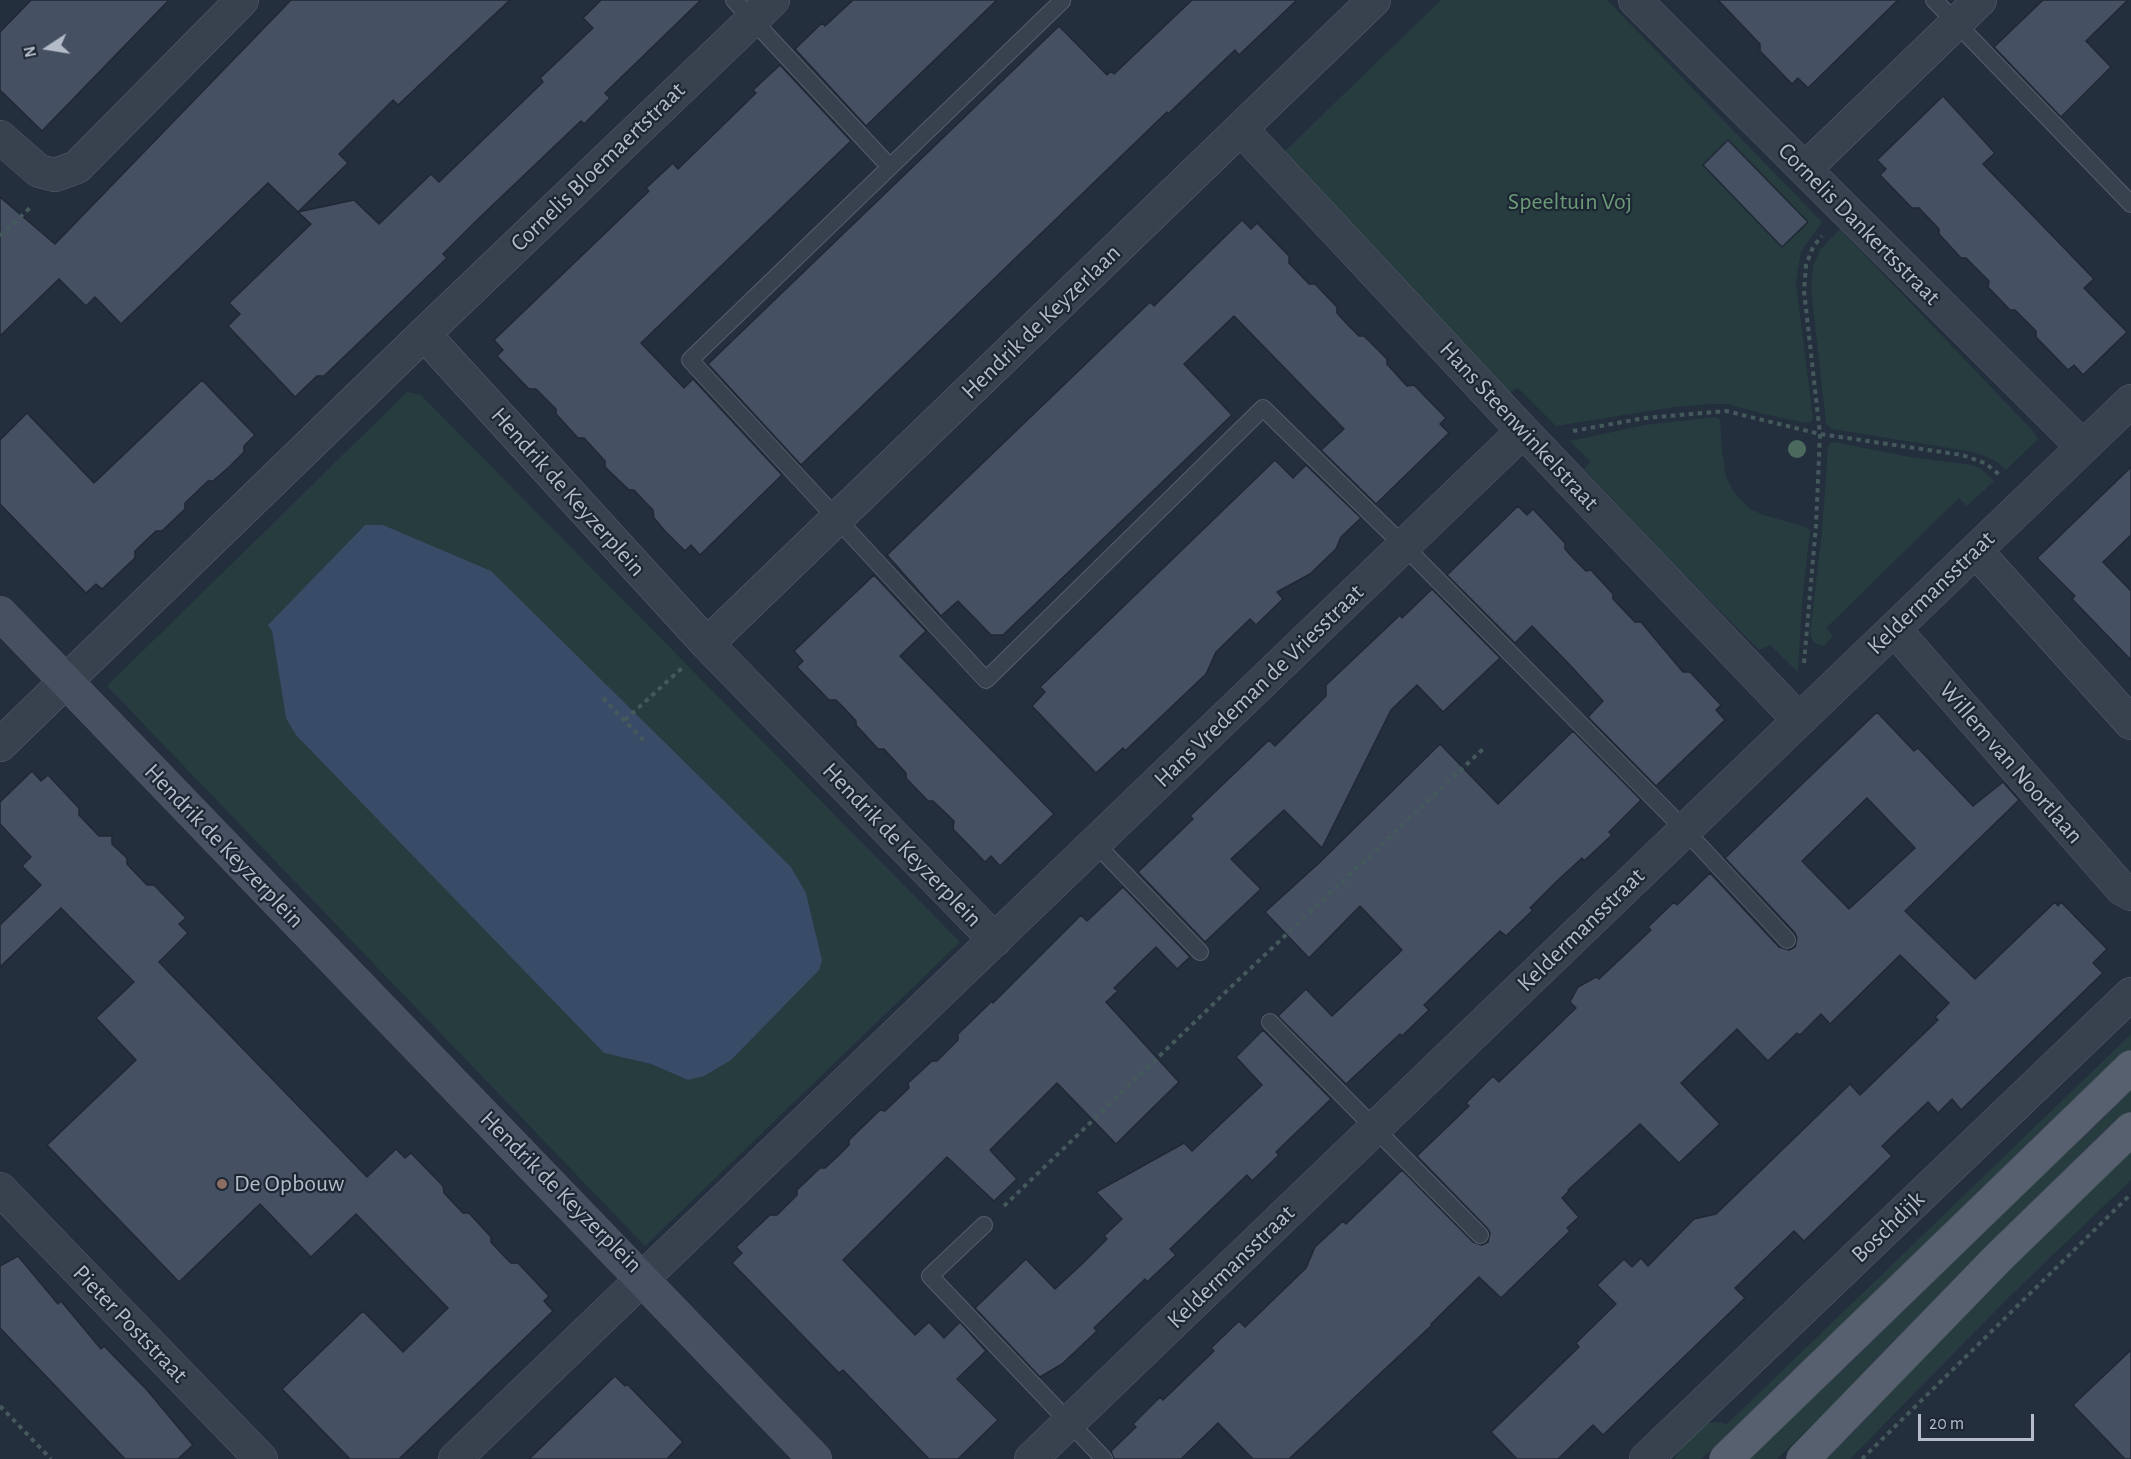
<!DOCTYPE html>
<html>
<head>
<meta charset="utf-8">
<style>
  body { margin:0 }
  #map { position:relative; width:2131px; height:1459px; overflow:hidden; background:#242f3e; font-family:"Alegreya Sans",sans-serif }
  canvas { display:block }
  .north { position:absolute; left:18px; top:18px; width:60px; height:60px; -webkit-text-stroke:4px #1d2633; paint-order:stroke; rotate:258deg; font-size:16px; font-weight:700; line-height:24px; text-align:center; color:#b4bcc9 }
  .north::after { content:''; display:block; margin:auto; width:21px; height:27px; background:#b4bcc9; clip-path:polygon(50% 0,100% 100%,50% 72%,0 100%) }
  .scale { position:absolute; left:1918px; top:1414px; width:116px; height:27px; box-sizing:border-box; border:3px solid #b4bcc9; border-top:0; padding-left:8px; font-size:18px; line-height:21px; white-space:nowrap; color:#b4bcc9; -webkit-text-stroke:4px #1d2633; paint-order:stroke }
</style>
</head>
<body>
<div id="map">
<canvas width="2131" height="1459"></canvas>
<div class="north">N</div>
<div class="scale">20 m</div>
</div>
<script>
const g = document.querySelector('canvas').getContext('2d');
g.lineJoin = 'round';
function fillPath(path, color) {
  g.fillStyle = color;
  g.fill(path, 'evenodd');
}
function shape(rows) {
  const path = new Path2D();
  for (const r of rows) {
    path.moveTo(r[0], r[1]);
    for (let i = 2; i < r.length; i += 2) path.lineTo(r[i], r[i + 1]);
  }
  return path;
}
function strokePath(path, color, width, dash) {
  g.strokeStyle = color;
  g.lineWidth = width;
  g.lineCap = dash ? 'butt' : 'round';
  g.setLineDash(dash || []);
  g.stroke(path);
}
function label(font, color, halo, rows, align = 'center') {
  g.font = font + ' "Alegreya Sans",sans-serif';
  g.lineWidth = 4.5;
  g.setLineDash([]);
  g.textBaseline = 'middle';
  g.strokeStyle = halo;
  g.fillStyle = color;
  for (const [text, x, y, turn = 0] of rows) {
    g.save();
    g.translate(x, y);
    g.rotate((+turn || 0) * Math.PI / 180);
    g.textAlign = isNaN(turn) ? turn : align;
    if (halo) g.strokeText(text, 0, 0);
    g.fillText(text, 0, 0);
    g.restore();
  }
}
fillPath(shape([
  [1441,0,1607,0,1822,222,1801,251,1796,282,1813,418,1811,422,1805,423,1760,413,1727,404,1712,404,1674,407,1556,426,1517,387,1510,394,1280,156],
  [1840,229,2032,430,2038,439,2006,470,1996,461,1974,452,1832,429,1826,423,1811,289,1813,266,1820,250],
  [407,392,421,395,960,942,645,1246,107,686],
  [365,525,791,867,806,893,822,960,688,1080,651,1064,604,1053,286,718,272,631,269,624],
  [1716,417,1720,420,1722,451,1726,477,1735,494,1749,508,1763,515,1806,527,1810,531,1802,603,1798,672,1770,645,1759,650,1675,566,1584,469,1591,462,1570,441,1645,425],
  [1834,442,1910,457,1972,465,1980,468,1994,481,1967,506,1959,498,1826,628,1833,636,1824,646,1814,643,1810,634,1822,531,1828,447,1830,443],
  [2131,1034,2131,1055,1752,1416,1701,1459,1674,1459,1684,1444,1703,1423,1721,1422,1726,1425],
  [2131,1080,2131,1115,1777,1459,1748,1459],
  [2131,1141,2131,1180,2006,1300,1850,1459,1815,1459]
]), '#263c3f');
fillPath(shape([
  [365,525,383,525,491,571,791,867,806,893,822,960,819,970,731,1060,704,1076,688,1080,651,1064,604,1053,296,735,286,718,272,631,268,625]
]), '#394c67');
const building = shape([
  [31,0,169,0,42,131,0,90,0,32,31,0],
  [291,0,510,0,398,105,393,100,339,154,348,163,298,212,268,183,121,324,95,297,86,306,59,279,0,336,0,197,55,244,291,0],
  [601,0,701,0,605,93,610,98,584,124,581,121,476,221,443,254,447,258,324,376,317,376,295,397,228,326,240,314,229,303,311,224,298,212,354,200,379,224,431,174,439,182,543,82,540,78,593,28,583,18,601,0],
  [853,0,997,0,866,126,795,49,822,23,825,26,853,0],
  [1192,0,1297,0,1239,55,1235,50,1168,114,1167,112,801,465,708,364,1059,26,1107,75,1111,71,1114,74,1192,0],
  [1718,0,1898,0,1808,88,1798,78,1792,84,1760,51,1760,44,1718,0],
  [2043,0,2128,0,2086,41,2111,67,2061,117,1994,47,2043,0],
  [780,65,851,141,641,343,684,388,693,379,782,475,700,555,691,545,685,551,665,531,654,518,653,510,645,502,634,490,629,490,605,467,605,461,584,438,578,438,556,414,556,409,536,389,529,389,497,356,503,350,494,340,649,191,646,188,673,163,678,169,756,93,753,90,780,65],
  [1943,96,1995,153,1983,164,2094,279,2084,288,2127,332,2083,375,2074,365,2068,370,2036,337,2036,331,2015,310,2010,310,1988,287,1989,281,1966,258,1961,258,1939,234,1939,229,1919,208,1912,208,1880,175,1886,169,1877,160,1943,96],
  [1728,140,1808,222,1782,247,1703,165,1728,140],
  [1242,220,1251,229,1257,223,1289,256,1289,263,1309,284,1315,284,1337,307,1337,313,1348,325,1359,336,1364,336,1387,359,1387,364,1407,386,1414,385,1446,418,1440,424,1449,433,1376,504,1321,450,1344,429,1234,316,1184,364,1232,415,1003,635,991,635,958,601,941,616,887,555,1150,302,1154,306,1242,220],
  [202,380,255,435,244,446,244,452,229,467,213,481,208,481,185,503,185,509,162,531,156,531,135,551,135,558,102,589,96,584,86,593,0,504,0,440,27,413,94,483,202,380],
  [1275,460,1293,478,1306,465,1361,518,1341,537,1336,549,1310,574,1277,592,1283,599,1256,625,1250,619,1216,652,1206,674,1125,751,1123,748,1096,773,1032,706,1045,692,1040,687,1275,460],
  [2131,467,2131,535,2103,562,2131,591,2131,660,2072,599,2075,596,2037,558,2131,467],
  [1518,506,1527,515,1533,509,1565,543,1565,549,1574,559,1586,571,1591,570,1613,594,1613,599,1635,622,1641,622,1683,672,1690,672,1721,705,1716,710,1725,720,1656,786,1588,717,1603,701,1569,664,1532,626,1515,643,1447,575,1518,506],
  [874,575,926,631,900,656,1054,814,1000,866,991,856,985,862,953,829,954,821,933,801,928,801,906,778,906,773,884,749,878,749,856,725,856,721,845,709,836,700,829,700,797,667,803,661,794,651,874,575],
  [1432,589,1500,658,1443,712,1417,685,1391,710,1322,848,1284,810,1258,834,1231,859,1261,889,1205,942,1138,872,1193,819,1190,816,1242,766,1269,740,1275,746,1326,696,1326,685,1400,615,1402,618,1432,589],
  [1877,712,1914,751,1918,748,1973,806,2003,782,2019,800,1905,911,1975,979,2055,902,2058,906,2061,902,2107,949,2093,963,2103,973,1961,1110,1952,1099,1938,1113,1928,1102,1882,1146,1892,1156,1859,1188,1804,1241,1794,1231,1735,1288,1745,1298,1603,1435,1593,1425,1558,1459,1517,1459,1491,1432,1579,1347,1576,1343,1616,1304,1597,1285,1624,1259,1632,1267,1641,1258,1648,1266,1694,1219,1716,1214,1850,1084,1860,1095,1938,1020,1935,1017,1949,1003,1900,955,1830,1024,1821,1014,1800,1035,1797,1033,1768,1061,1737,1029,1681,1083,1720,1124,1679,1163,1640,1124,1568,1190,1569,1191,1562,1198,1579,1217,1567,1228,1570,1231,1501,1298,1479,1277,1431,1324,1432,1325,1289,1459,1253,1459,1218,1423,1181,1459,1114,1459,1111,1451,1136,1427,1133,1424,1160,1397,1163,1400,1214,1351,1211,1348,1239,1321,1245,1327,1306,1268,1315,1247,1343,1221,1346,1224,1402,1170,1473,1242,1482,1245,1488,1242,1490,1233,1487,1228,1417,1156,1469,1106,1466,1103,1493,1076,1499,1082,1576,1008,1570,1002,1578,987,1596,977,1599,979,1651,930,1648,927,1674,902,1677,905,1710,873,1779,947,1789,950,1795,947,1797,938,1795,933,1725,858,1877,712],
  [1867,798,1915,848,1849,909,1802,861,1867,798],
  [1573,731,1641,800,1609,832,1612,835,1584,861,1582,858,1556,882,1530,908,1533,910,1506,936,1500,931,1424,1005,1429,1010,1402,1036,1400,1034,1346,1084,1278,1016,1306,989,1332,1016,1402,950,1360,906,1309,958,1265,912,1319,863,1440,744,1498,804,1573,731],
  [32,771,41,781,48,775,79,808,79,815,99,836,112,836,112,844,127,858,127,864,147,885,154,885,186,918,179,924,188,933,159,962,367,1177,396,1149,405,1158,411,1153,443,1186,444,1193,463,1213,469,1213,491,1237,491,1242,502,1254,511,1263,518,1263,549,1296,544,1301,553,1311,399,1459,350,1459,282,1389,363,1311,403,1352,448,1308,356,1214,311,1257,260,1204,179,1282,47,1145,136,1060,96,1018,134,982,61,908,0,967,0,925,41,885,22,866,31,857,0,824,0,802,32,771],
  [1123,887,1190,957,1177,969,1156,947,1114,988,1118,991,1106,1002,1179,1082,1116,1144,1057,1083,990,1150,1017,1179,994,1201,947,1157,843,1260,915,1335,929,1322,944,1338,960,1322,986,1351,957,1379,998,1420,958,1459,929,1459,843,1370,839,1373,732,1263,742,1253,736,1247,770,1215,777,1215,797,1195,797,1190,820,1168,825,1168,837,1157,849,1145,849,1140,880,1110,885,1111,909,1088,908,1083,932,1061,937,1061,958,1040,958,1034,992,1001,993,1003,1081,915,1087,921,1123,887],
  [1263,1030,1331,1099,1276,1152,1279,1155,1252,1181,1247,1175,1170,1249,1176,1255,1147,1282,1145,1279,1120,1303,1094,1328,1097,1331,1062,1364,1040,1377,975,1308,1026,1259,1055,1289,1082,1264,1107,1239,1104,1236,1122,1219,1096,1192,1184,1143,1192,1151,1262,1085,1236,1057,1263,1030],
  [18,1256,58,1304,61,1301,101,1349,104,1346,147,1390,193,1445,178,1459,125,1459,0,1328,0,1266,18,1256],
  [2131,1350,2131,1459,2125,1459,2073,1405,2131,1350],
  [615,1376,625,1386,627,1384,683,1442,667,1459,529,1459,615,1376]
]);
fillPath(building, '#455162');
strokePath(building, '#1f2835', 1.5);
const lane = shape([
  [734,0,890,167],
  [1934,0,2131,204],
  [1062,1,690,360,986,680,1263,408,1404,546,1685,830,1787,940],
  [1095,843,1200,952],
  [1270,1022,1480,1235],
  [984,1225,930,1276,1104,1459]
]);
const street = shape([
  [1635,0,2083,447],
  [1241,129,1523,431,1799,720],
  [0,137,39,171,55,175,77,167,242,0],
  [1805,169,1980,0],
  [424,334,707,644,995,940],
  [1976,551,2131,723],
  [1894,629,2122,889,2131,894],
  [707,644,1374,0],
  [0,745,424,334,773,0],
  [0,1189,261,1459],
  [455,1459,1523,431],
  [1031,1459,2131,401],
  [1646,1459,2131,994]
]);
const secondary = shape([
  [0,613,815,1459]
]);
const primary = shape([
  [1726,1459,2131,1067],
  [1803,1459,1999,1257,2131,1129]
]);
strokePath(lane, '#565f6c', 18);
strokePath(street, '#565f6c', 34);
strokePath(secondary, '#565f6c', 34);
strokePath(primary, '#414a57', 34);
strokePath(shape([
  [0,236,32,206],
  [1573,431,1645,418,1726,411,1820,434,1962,455,1985,463,2001,476],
  [1804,663,1816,525,1820,434,1804,291,1806,265,1813,247,1822,236],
  [603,698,645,742],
  [625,720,682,668],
  [1004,1206,1233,985,1484,748],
  [0,1406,51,1459],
  [1862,1459,2131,1194]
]), '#44595c', 4, [4.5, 4.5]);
strokePath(lane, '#38414e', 16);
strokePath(street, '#38414e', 33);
strokePath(secondary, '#465061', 33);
strokePath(primary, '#56606e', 33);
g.fillStyle = '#4b6a5d';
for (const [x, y] of [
  [1797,449]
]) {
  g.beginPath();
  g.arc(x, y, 9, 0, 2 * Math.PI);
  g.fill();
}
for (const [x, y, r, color] of [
  [222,1184,6,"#8d6e63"]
]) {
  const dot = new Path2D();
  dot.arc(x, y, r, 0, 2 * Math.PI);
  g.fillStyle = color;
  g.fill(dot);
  strokePath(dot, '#1d2633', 2);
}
label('24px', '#b4bcc9', '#1d2633', [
  ["Cornelis Bloemaertstraat",598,167,-44],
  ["Cornelis Dankertsstraat",1859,224,45],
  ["Hendrik de Keyzerlaan",1041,322,-44],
  ["Hans Steenwinkelstraat",1519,426,47],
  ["Hendrik de Keyzerplein",568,492,48],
  ["Keldermansstraat",1931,593,-44],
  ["Hans Vredeman de Vriesstraat",1259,686,-44],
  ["Willem van Noortlaan",2011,763,49],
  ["Hendrik de Keyzerplein",902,845,46],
  ["Hendrik de Keyzerplein",224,846,46],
  ["Keldermansstraat",1581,930,-44],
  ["Hendrik de Keyzerplein",561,1192,45],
  ["Boschdijk",1888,1227,-44],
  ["Keldermansstraat",1231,1267,-44],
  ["Pieter Poststraat",130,1324,46]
]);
label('24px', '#6b9a76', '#1d2633', [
  ["Speeltuin Voj",1570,202]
]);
label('24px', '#b4bcc9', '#1d2633', [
  ["De Opbouw",234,1184]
], 'left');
</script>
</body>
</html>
